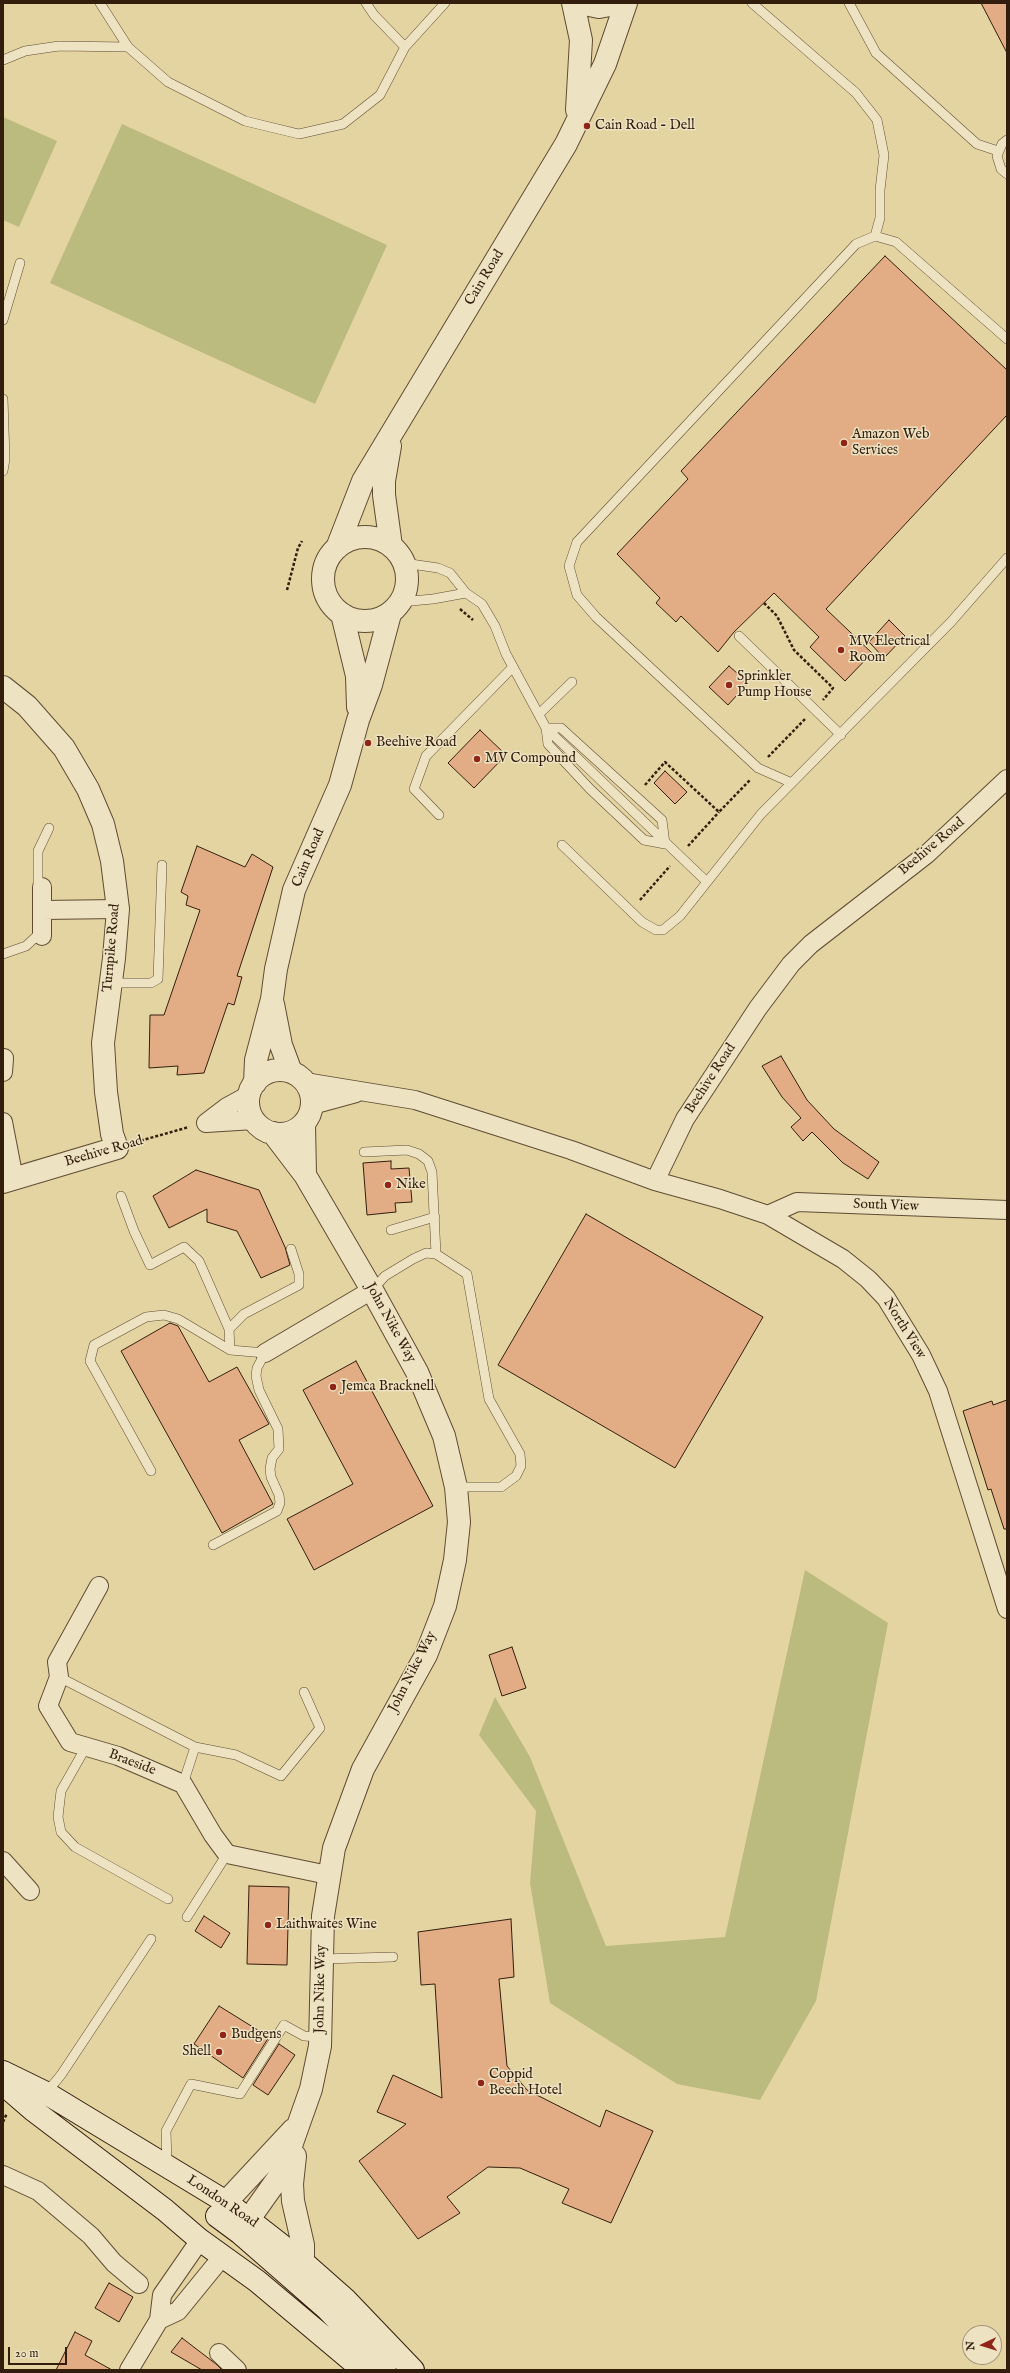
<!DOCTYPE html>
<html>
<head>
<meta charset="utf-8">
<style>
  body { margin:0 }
  #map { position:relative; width:1010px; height:2373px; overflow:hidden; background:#e4d4a1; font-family:"IM FELL English",serif }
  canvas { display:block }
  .frame { position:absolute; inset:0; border:4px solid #331e0e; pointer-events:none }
  .north { position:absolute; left:962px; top:2325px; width:40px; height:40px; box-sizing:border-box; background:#ede3c2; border:1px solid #a3947a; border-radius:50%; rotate:266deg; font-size:11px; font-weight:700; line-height:16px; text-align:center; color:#331e0e }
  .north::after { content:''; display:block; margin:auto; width:14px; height:18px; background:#8f2418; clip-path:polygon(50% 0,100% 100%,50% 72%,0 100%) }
  .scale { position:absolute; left:8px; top:2347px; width:59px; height:18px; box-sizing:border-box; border:2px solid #331e0e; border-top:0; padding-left:5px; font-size:12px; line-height:14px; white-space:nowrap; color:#331e0e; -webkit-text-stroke:3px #ede3c2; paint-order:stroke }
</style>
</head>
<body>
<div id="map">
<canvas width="1010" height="2373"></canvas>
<div class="frame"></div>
<div class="north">N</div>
<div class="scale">20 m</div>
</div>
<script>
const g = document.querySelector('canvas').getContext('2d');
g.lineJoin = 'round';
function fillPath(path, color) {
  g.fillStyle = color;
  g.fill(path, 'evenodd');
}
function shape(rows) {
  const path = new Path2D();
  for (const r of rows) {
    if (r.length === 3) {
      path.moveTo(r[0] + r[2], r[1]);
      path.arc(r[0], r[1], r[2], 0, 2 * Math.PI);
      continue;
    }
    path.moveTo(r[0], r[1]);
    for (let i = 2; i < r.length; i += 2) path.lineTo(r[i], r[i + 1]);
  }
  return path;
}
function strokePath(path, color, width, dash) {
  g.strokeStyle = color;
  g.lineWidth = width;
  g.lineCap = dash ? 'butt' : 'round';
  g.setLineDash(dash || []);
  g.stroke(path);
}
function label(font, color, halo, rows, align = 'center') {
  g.font = font + ' "IM FELL English",serif';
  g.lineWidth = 3;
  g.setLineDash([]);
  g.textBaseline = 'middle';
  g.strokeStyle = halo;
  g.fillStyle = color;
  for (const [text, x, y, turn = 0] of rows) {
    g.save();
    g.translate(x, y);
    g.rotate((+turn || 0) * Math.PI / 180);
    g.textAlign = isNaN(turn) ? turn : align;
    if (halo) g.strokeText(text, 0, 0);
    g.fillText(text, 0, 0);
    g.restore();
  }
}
fillPath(shape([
  [3,117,57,141,19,227,3,220],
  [122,124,387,245,315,404,50,283],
  [805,1570,888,1623,816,2001,760,2100,677,2084,550,2003,530,1883,536,1811,479,1735,495,1697,530,1757,606,1946,725,1937]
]), '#bbbb7f');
const building = shape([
  [981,3,1007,3,1007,53,981,3],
  [885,256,1007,370,1007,415,826,609,872,653,845,681,810,647,819,637,774,593,734,632,718,652,681,616,676,622,656,603,660,598,617,554,688,479,681,471,885,256],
  [889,620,905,636,884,658,869,642,889,620],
  [729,666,748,683,728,705,709,687,729,666],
  [480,730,506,755,474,788,448,763,480,730],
  [665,771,687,792,675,804,654,783,665,771],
  [197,846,245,867,252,854,273,867,237,976,242,977,234,1005,228,1003,204,1073,177,1075,178,1066,149,1068,150,1015,164,1015,200,910,186,905,188,896,181,892,197,846],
  [781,1056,807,1100,834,1129,879,1162,868,1179,843,1163,812,1132,803,1141,791,1127,801,1118,782,1097,762,1066,781,1056],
  [391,1161,391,1169,409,1168,412,1202,395,1203,396,1212,367,1215,363,1163,391,1161],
  [196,1170,259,1190,285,1247,290,1265,261,1278,237,1231,207,1222,207,1209,169,1228,153,1196,196,1170],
  [586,1214,763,1317,675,1468,498,1365,586,1214],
  [170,1323,178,1326,209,1382,237,1367,269,1424,239,1440,273,1504,222,1533,121,1351,170,1323],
  [356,1361,433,1506,314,1570,287,1519,353,1484,303,1390,356,1361],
  [1007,1400,1007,1529,1004,1529,991,1489,988,1490,963,1411,992,1401,993,1405,1007,1400],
  [512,1647,526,1688,502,1696,489,1655,512,1647],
  [249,1886,289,1887,287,1965,247,1964,249,1886],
  [204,1916,230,1933,221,1948,195,1931,204,1916],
  [511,1919,514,1977,499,1979,507,2066,527,2090,600,2127,606,2110,653,2131,611,2223,562,2203,569,2189,520,2168,488,2167,447,2197,460,2213,418,2239,359,2161,406,2124,377,2112,393,2075,442,2098,435,1984,421,1985,418,1932,511,1919],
  [219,2006,269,2037,243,2078,194,2044,219,2006],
  [279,2044,295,2055,268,2095,253,2085,279,2044],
  [109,2283,133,2297,119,2322,95,2308,109,2283],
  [75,2332,92,2341,85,2355,112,2370,56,2370,75,2332],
  [182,2338,216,2364,222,2370,202,2370,171,2352,182,2338]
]);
fillPath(building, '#e2ad85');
strokePath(building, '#331e0e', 1);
const service = shape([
  [100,3,128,47,168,82,245,121,299,134,343,124,380,95,405,47,445,3],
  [366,3,374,15,405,47],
  [752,3,856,93,877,120,884,155,880,190,880,218,875,236],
  [849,3,876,53,977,144,998,151],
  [3,60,25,51,59,46,128,47],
  [1007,140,1002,144,997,156,1001,169,1007,174],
  [3,320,20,263],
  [3,399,5,459,3,471],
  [404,563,438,568,450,573,466,593,482,604,495,626,506,654,546,728,707,882],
  [400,602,433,599,466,593],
  [739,636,841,735],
  [539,714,572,682],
  [546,728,561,728,662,820,665,844],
  [546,728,548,744,590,789,644,840,665,844],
  [792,783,758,768,596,617,577,595,569,566,577,542,856,244,875,236,896,242,1007,339],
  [439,815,414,789,426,756,513,667],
  [562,845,642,922,656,930,663,930,680,916,761,814,951,622,1007,558],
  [42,887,38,882,38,851,49,828],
  [3,954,26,946,42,931],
  [111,983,151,983,158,979,162,865],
  [364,1152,407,1150,419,1154,428,1161,432,1172,436,1254],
  [121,1196,134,1231,150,1265,184,1247,199,1261,229,1329,230,1350],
  [391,1230,435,1217],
  [372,1290,385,1276,413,1259,426,1253,436,1254,467,1274,489,1399,520,1454,521,1466,516,1476,501,1487,456,1487],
  [229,1329,244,1314,299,1285,299,1274,291,1249],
  [151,1471,90,1361,94,1345,146,1317,164,1315,178,1319,230,1350,265,1353,257,1368,256,1376,259,1390,278,1429,279,1449,272,1458,270,1469,271,1477,279,1495,280,1503,277,1511,213,1545],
  [59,1677,195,1747,183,1784],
  [86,1747,61,1791,58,1817,61,1832,75,1847,168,1899],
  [195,1747,236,1755,281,1776,320,1728,304,1692],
  [187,1917,227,1854],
  [322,1959,393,1957],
  [46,2093,61,2075,151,1939],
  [167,2164,166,2131,191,2084,240,2094,284,2025,304,2036,320,2037]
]);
const minor = shape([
  [42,887,42,936],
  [42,910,118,909],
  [3,1072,4,1058],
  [305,1082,415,1100,571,1150,655,1181,720,1199,768,1215,843,1259,868,1279,886,1298,921,1355,938,1391,1007,1609],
  [312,1105,356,1093],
  [3,1122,14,1179],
  [206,1123,227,1107,249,1095],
  [206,1123,254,1120],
  [655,1181,685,1119,758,1008,791,964,811,944,927,854,1007,779],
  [768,1215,797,1202,1007,1210],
  [265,1353,372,1290],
  [99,1586,57,1662,59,1677,48,1706,70,1742,118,1756,183,1784,213,1835,227,1854,328,1875],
  [3,1861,30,1891],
  [3,2175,38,2191,91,2236,114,2263,139,2284],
  [159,2320,178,2311,222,2257],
  [219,2353,237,2370],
  [129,2370,159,2320,162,2295,200,2240]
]);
const tertiary = shape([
  [573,3,581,40,577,110],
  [580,3,599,7,621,3],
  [390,446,384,481,384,495,391,546],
  [365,579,42],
  [337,548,363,481,566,144,605,64,626,3],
  [342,614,357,676,358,707],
  [3,687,27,706,64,748,88,789,103,824,112,861,118,909,114,958,103,1043,106,1092,112,1134,117,1148,3,1182],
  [273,1004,281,1045,291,1072],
  [280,1102,32],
  [255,1083,256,1060,272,999,276,969,294,890,340,785,358,720,371,685,390,614],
  [304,1124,305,1175],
  [295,2156,292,2184,293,2201,303,2245,303,2262],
  [226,2202,293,2130],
  [249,2219,281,2174,311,2089,320,2046,323,1916,334,1848,363,1769,426,1655,445,1606,455,1560,459,1522,456,1487,444,1436,417,1372,372,1290,305,1175,273,1133]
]);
const secondary = shape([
  [3,2072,46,2093,226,2202,303,2262,346,2300,413,2370],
  [3,2084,33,2110,165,2210,200,2240,257,2281,363,2370],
  [217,2216,240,2233,327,2309,385,2370]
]);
strokePath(service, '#5f4c33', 10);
strokePath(minor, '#5f4c33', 20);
strokePath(tertiary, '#5f4c33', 24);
strokePath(secondary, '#331e0e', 24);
strokePath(shape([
  [287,590,298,548,302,541],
  [764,603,777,616,794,650,833,688,823,700],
  [460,609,473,620],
  [768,757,805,719],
  [645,785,665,762,719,812,750,780],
  [688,846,719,812],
  [640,900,670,866],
  [136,1142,189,1127],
  [3,2122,7,2113]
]), '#331e0e', 2.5, [3, 2]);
strokePath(service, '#ede3c2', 9);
strokePath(minor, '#ede3c2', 18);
strokePath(tertiary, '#ede3c2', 22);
strokePath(secondary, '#ede3c2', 22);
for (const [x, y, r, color] of [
  [587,126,4,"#8f2418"],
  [844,443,4,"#8f2418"],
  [841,650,4,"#8f2418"],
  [729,685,4,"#8f2418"],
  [368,743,4,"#8f2418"],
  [477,759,4,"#8f2418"],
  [388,1185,4,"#8f2418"],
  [333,1387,4,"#8f2418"],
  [268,1925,4,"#8f2418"],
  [223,2035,4,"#8f2418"],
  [219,2052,4,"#8f2418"],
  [481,2083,4,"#8f2418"]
]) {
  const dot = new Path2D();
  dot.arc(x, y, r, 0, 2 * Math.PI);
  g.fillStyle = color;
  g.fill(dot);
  strokePath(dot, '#ede3c2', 1.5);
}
label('14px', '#331e0e', '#ede3c2', [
  ["Cain Road - Dell",595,126],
  ["Amazon Web",852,435],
  ["Services",852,451],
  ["MV Electrical",849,642],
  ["Room",849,658],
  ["Sprinkler",737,677],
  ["Pump House",737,693],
  ["Beehive Road",376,743],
  ["MV Compound",485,759],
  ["Nike",396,1185],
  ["Jemca Bracknell",341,1387],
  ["Laithwaites Wine",276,1925],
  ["Budgens",231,2035],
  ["Shell",211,2052,"right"],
  ["Coppid",489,2075],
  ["Beech Hotel",489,2091]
], 'left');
label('14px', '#331e0e', '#ede3c2', [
  ["Cain Road",485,278,-59],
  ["Beehive Road",932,847,-40],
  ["Cain Road",309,858,-67],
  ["Turnpike Road",112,948,-85],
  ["Beehive Road",711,1079,-57],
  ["Beehive Road",104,1152,-16],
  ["South View",886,1206,2],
  ["John Nike Way",390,1323,61],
  ["North View",904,1329,58],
  ["John Nike Way",413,1672,-63],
  ["Braeside",132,1763,21],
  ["John Nike Way",321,1989,-89],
  ["London Road",222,2202,34]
]);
</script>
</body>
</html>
